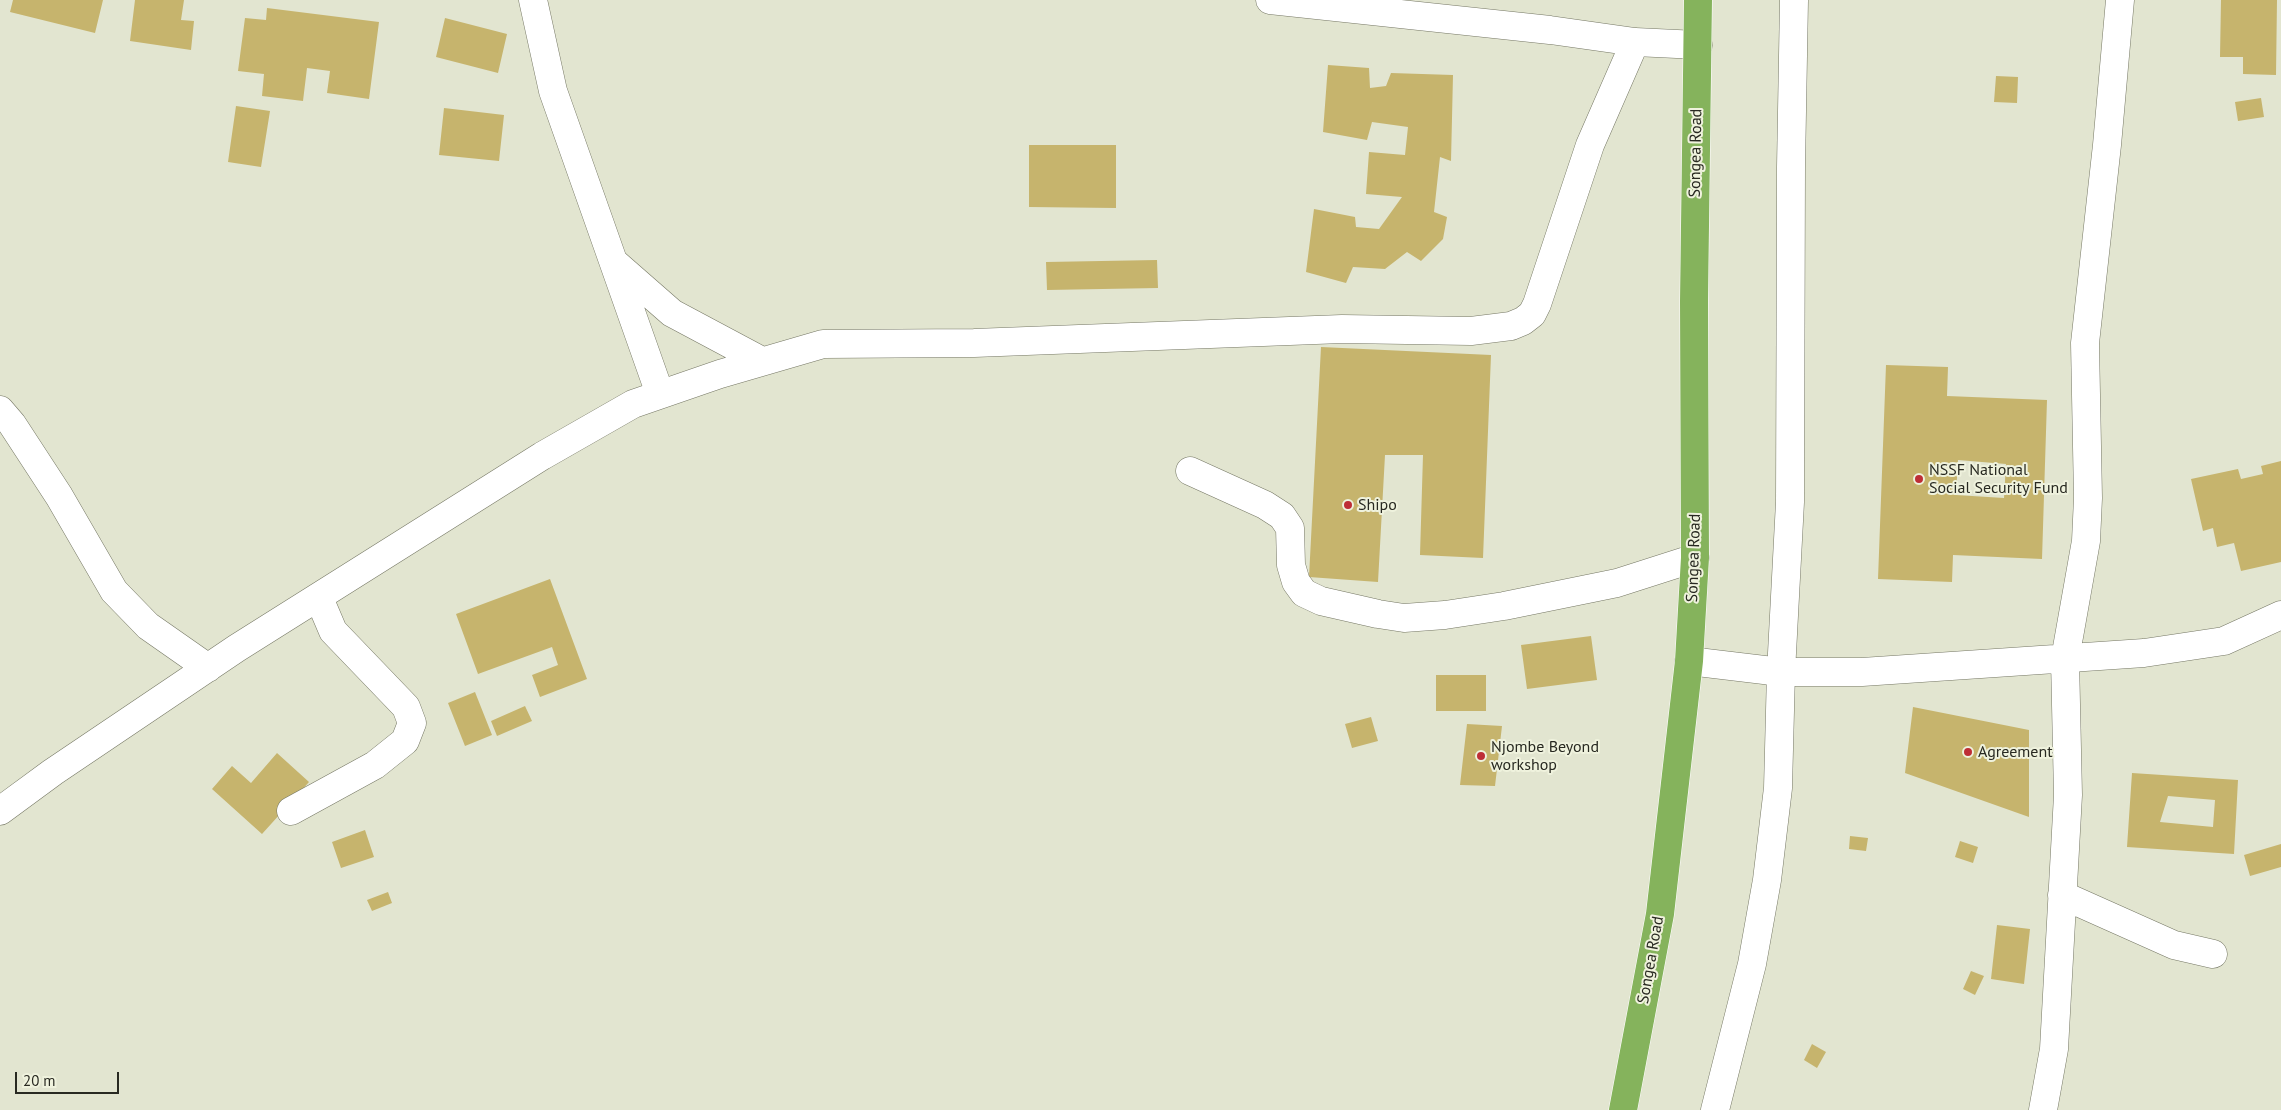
<!DOCTYPE html>
<html>
<head>
<meta charset="utf-8">
<style>
  body { margin:0 }
  #map { position:relative; width:2281px; height:1110px; overflow:hidden; background:#e2e5d0; font-family:"PT Sans",sans-serif }
  canvas { display:block }
  .scale { position:absolute; left:15px; top:1072px; width:104px; height:22px; box-sizing:border-box; border:2px solid #282921; border-top:0; padding-left:6px; font-size:15px; line-height:18px; white-space:nowrap; color:#282921; -webkit-text-stroke:4px #eff2dd; paint-order:stroke }
</style>
</head>
<body>
<div id="map">
<canvas width="2281" height="1110"></canvas>
<div class="scale">20 m</div>
</div>
<script>
const g = document.querySelector('canvas').getContext('2d');
g.lineJoin = 'round';
function fillPath(path, color) {
  g.fillStyle = color;
  g.fill(path, 'evenodd');
}
function shape(rows) {
  const path = new Path2D();
  for (const r of rows) {
    path.moveTo(r[0], r[1]);
    for (let i = 2; i < r.length; i += 2) path.lineTo(r[i], r[i + 1]);
  }
  return path;
}
function strokePath(path, color, width, dash) {
  g.strokeStyle = color;
  g.lineWidth = width;
  g.lineCap = dash ? 'butt' : 'round';
  g.setLineDash(dash || []);
  g.stroke(path);
}
function label(font, color, halo, rows, align = 'center') {
  g.font = font + ' "PT Sans",sans-serif';
  g.lineWidth = 4;
  g.setLineDash([]);
  g.textBaseline = 'middle';
  g.strokeStyle = halo;
  g.fillStyle = color;
  for (const [text, x, y, turn = 0] of rows) {
    g.save();
    g.translate(x, y);
    g.rotate((+turn || 0) * Math.PI / 180);
    g.textAlign = isNaN(turn) ? turn : align;
    if (halo) g.strokeText(text, 0, 0);
    g.fillText(text, 0, 0);
    g.restore();
  }
}
fillPath(shape([
  [13,0,103,0,95,33,10,12],
  [135,0,184,0,181,20,194,21,191,50,130,41],
  [2221,0,2277,0,2276,75,2243,74,2243,57,2220,57],
  [267,8,379,22,369,99,327,93,330,71,307,68,303,101,262,96,264,74,238,71,245,18,266,20],
  [445,18,507,34,498,73,436,57],
  [1328,65,1369,68,1370,88,1386,86,1391,73,1453,75,1451,161,1440,157,1434,212,1447,217,1443,239,1421,261,1407,252,1385,269,1353,267,1346,283,1306,272,1314,209,1355,217,1356,227,1379,229,1402,197,1366,194,1369,152,1405,155,1408,127,1372,122,1367,140,1323,132],
  [1996,76,2018,77,2017,103,1994,102],
  [2261,98,2264,117,2238,121,2235,102],
  [236,106,270,111,261,167,228,162],
  [444,108,504,115,499,161,439,155],
  [1029,145,1116,145,1116,208,1029,207],
  [1157,260,1158,288,1047,290,1046,262],
  [1321,347,1491,355,1483,558,1420,555,1423,455,1385,455,1378,582,1309,577],
  [1886,365,1948,367,1947,396,2047,400,2042,559,1953,555,1952,582,1878,579],
  [1958,460,2006,464,2004,498,1956,495],
  [2281,461,2281,562,2241,571,2234,543,2217,547,2213,528,2203,531,2191,479,2238,469,2241,479,2263,474,2261,466],
  [550,579,587,679,540,697,532,675,558,665,552,647,478,674,456,614],
  [1591,636,1597,680,1527,689,1521,645],
  [1436,675,1486,675,1486,711,1436,711],
  [475,692,492,735,465,746,448,703],
  [525,706,532,721,497,736,491,721],
  [1913,707,2029,730,2029,817,1905,773],
  [1371,717,1378,741,1352,748,1345,724],
  [1467,724,1502,726,1495,786,1460,785],
  [277,753,309,782,262,834,212,789,232,766,251,783],
  [2132,773,2238,780,2234,854,2127,847],
  [2168,796,2215,800,2213,827,2160,822],
  [365,830,374,857,341,868,332,842],
  [1850,836,1868,838,1866,851,1849,849],
  [1960,841,1978,847,1973,863,1955,857],
  [2281,844,2281,867,2250,876,2244,855],
  [388,892,392,903,372,911,367,900],
  [1997,925,2030,929,2024,984,1991,979],
  [1971,971,1984,976,1975,995,1963,989],
  [1812,1044,1826,1052,1817,1068,1804,1060]
]), '#c6b46d');
const minor = shape([
  [533,0,553,91,660,394],
  [1270,0,1550,30,1635,42,1698,45],
  [616,264,672,313,762,361],
  [0,410,12,424,59,496,114,591,148,626,208,668],
  [1190,471,1265,505,1282,516,1290,528,1291,565,1296,582,1304,593,1321,601,1378,614,1404,618,1445,615,1504,606,1617,583,1695,558],
  [1689,661,1781,672,1862,672,2144,653,2224,641,2281,615],
  [0,811,53,772,237,648,542,456,633,404,720,374,823,344,974,343,1342,329,1471,331,1511,326,1523,321,1532,314,1537,304,1590,145,1635,42],
  [291,811,375,765,405,741,412,723,406,707,333,631,319,598],
  [2062,895,2174,945,2213,954],
  [1715,1110,1752,964,1767,880,1778,788,1781,672,1790,502,1791,167,1794,0],
  [2043,1110,2054,1049,2068,795,2065,659,2086,541,2088,498,2085,343,2107,145,2120,0]
]);
const highway = shape([
  [1623,1110,1660,914,1689,661,1695,558,1694,301,1698,0]
]);
strokePath(minor, '#757764', 29);
strokePath(highway, '#fff', 29);
strokePath(minor, '#fff', 28);
strokePath(highway, '#85b35c', 28);
for (const [x, y, r, color] of [
  [1919,479,5,"#be2e36"],
  [1348,505,5,"#be2e36"],
  [1968,752,5,"#be2e36"],
  [1481,756,5,"#be2e36"]
]) {
  const dot = new Path2D();
  dot.arc(x, y, r, 0, 2 * Math.PI);
  g.fillStyle = color;
  g.fill(dot);
  strokePath(dot, '#eff2dd', 2);
}
label('16px', '#282921', '#eff2dd', [
  ["Songea Road",1696,153,-89],
  ["Songea Road",1694,558,-88],
  ["Songea Road",1651,960,-80]
]);
label('16px', '#282921', '#eff2dd', [
  ["NSSF National",1929,470],
  ["Social Security Fund",1929,488],
  ["Shipo",1358,505],
  ["Njombe Beyond",1491,747],
  ["workshop",1491,765],
  ["Agreement",1978,752]
], 'left');
</script>
</body>
</html>
